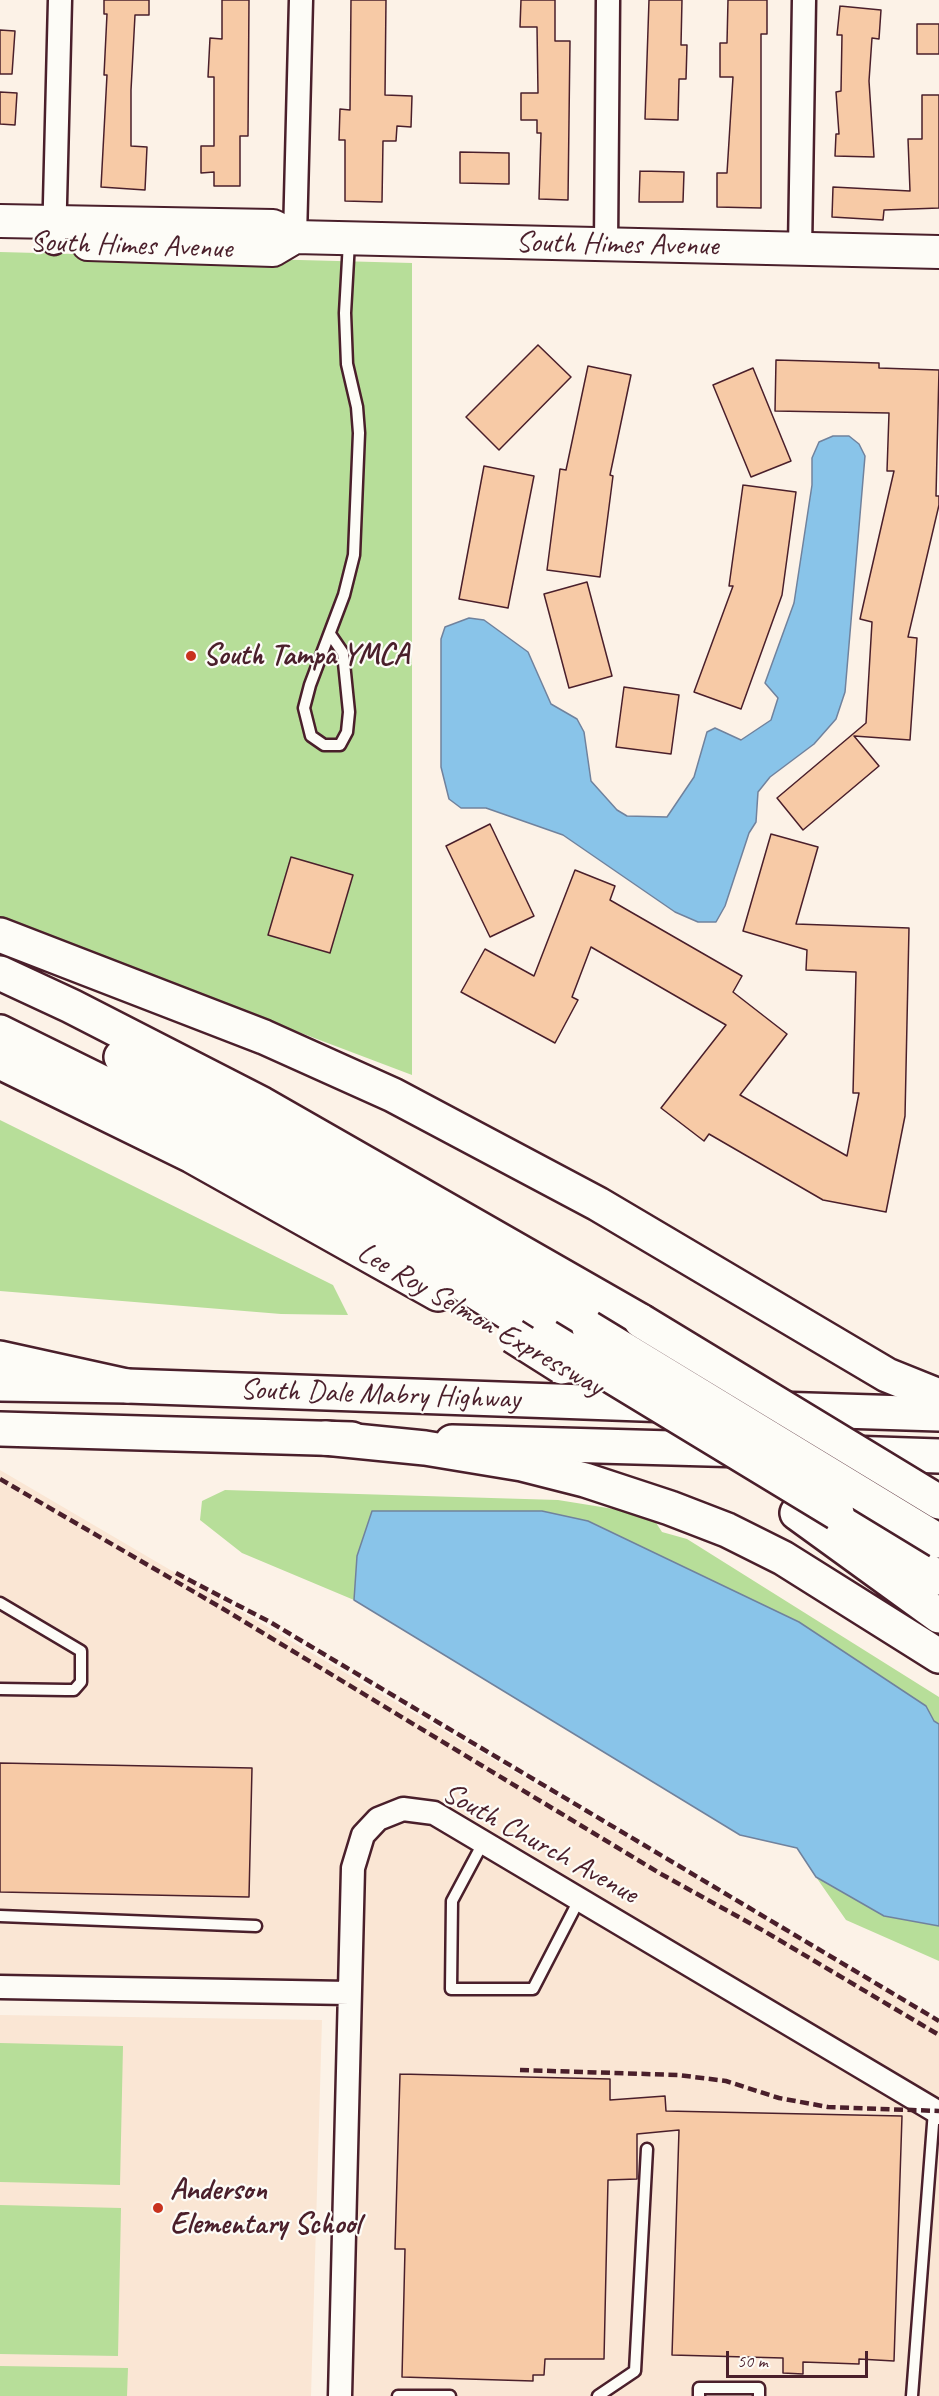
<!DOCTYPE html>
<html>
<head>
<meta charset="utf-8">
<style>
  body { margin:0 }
  #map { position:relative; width:939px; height:2396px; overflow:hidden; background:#fcf2e7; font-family:Caveat,sans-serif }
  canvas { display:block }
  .scale { position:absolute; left:726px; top:2351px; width:142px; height:27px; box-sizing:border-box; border:3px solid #4a1f2b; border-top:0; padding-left:8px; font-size:18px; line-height:21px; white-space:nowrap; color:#4a1f2b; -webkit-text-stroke:4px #fdfcf7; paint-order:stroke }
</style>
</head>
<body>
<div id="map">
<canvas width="939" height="2396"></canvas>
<div class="scale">50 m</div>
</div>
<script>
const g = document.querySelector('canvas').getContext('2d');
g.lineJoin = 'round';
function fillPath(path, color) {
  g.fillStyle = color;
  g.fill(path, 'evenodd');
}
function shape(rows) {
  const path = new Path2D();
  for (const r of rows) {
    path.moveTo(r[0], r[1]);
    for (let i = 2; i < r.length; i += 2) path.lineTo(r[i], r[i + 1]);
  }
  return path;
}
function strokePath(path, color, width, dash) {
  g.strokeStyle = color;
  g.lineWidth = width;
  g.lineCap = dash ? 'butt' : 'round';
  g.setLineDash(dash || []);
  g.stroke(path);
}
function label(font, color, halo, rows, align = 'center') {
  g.font = font + ' Caveat,sans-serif';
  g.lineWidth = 4.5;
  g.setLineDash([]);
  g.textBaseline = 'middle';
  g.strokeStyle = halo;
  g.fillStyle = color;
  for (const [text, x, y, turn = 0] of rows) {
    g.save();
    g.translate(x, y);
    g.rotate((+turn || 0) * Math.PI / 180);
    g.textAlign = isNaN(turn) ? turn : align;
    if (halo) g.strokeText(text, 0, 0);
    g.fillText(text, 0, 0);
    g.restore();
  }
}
fillPath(shape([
  [0,1470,939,2021,939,2102,439,1805,370,1812,352,1832,342,1868,338,1983,0,1977],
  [404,1819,430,1823,478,1849,939,2125,939,2396,351,2396,364,1870,373,1839,385,1827],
  [0,2015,322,2020,311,2396,0,2396]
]), '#fae6d4');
fillPath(shape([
  [0,252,412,263,412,1075,0,919],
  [0,1120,333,1285,348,1315,281,1314,0,1291],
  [225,1490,558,1500,651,1515,662,1532,687,1539,939,1697,939,1724,934,1722,926,1706,799,1622,588,1521,542,1511,357,1556,354,1600,242,1553,200,1520,202,1501],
  [816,1877,884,1916,939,1926,939,1961,846,1920],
  [0,2043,123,2046,120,2185,0,2182],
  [0,2205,121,2208,118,2356,0,2354],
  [0,2366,128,2368,127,2396,0,2396]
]), '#b7de99');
const water = shape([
  [833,436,849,436,859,444,865,456,845,692,836,719,814,744,770,777,758,792,756,822,749,833,725,906,716,922,698,922,675,912,563,835,486,808,461,808,449,799,441,767,441,639,445,627,469,618,484,620,528,652,551,704,577,719,584,732,591,781,617,810,627,816,667,817,694,777,707,732,715,728,741,740,771,720,778,698,765,683,794,603,812,485,812,458,819,442,833,436],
  [372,1511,542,1511,588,1521,799,1622,926,1706,934,1721,939,1724,939,1926,884,1916,816,1877,797,1848,740,1835,354,1600,357,1556,372,1511]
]);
fillPath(water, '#89c4e9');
strokePath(water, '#70829d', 1.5);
const building = shape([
  [104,0,149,0,149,15,135,15,131,90,131,146,147,147,145,190,101,187,107,75,104,75,107,14,104,14,104,0],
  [222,0,249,0,248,136,240,136,240,186,214,186,214,172,201,173,201,146,214,146,214,77,208,77,210,38,222,39,222,0],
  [351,0,386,0,385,95,412,96,411,127,397,126,396,141,383,141,382,202,345,201,345,140,339,140,340,109,350,110,351,0],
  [521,0,555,0,555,41,570,41,568,200,539,199,541,133,537,133,537,120,521,120,521,93,538,93,537,27,520,27,521,0],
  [649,0,682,0,681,45,687,45,686,79,679,79,678,120,645,119,649,0],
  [728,0,767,0,767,34,761,34,761,208,717,207,717,173,727,173,733,77,720,77,720,43,727,43,728,0],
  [840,6,881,10,879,39,872,38,869,81,874,157,835,156,836,134,839,134,836,92,841,91,842,35,837,35,840,6],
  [917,24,939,24,939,54,917,54,917,24],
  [0,30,15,31,12,74,0,74,0,30],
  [0,92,17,93,15,125,0,124,0,92],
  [922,95,939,95,939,208,884,210,883,220,832,217,833,187,910,191,908,139,922,139,922,95],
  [460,152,509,153,509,184,460,183,460,152],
  [640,171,684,172,683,202,639,202,640,171],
  [538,345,571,377,499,450,466,417,538,345],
  [776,360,879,363,879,368,939,370,936,496,939,496,939,505,908,637,917,638,910,740,854,736,879,766,803,830,777,798,866,723,872,622,860,619,894,471,887,471,889,413,775,411,776,360],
  [588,366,631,375,610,475,613,476,600,577,547,570,560,469,566,470,588,366],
  [753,368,791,461,751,477,713,385,753,368],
  [484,466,534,476,508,608,459,599,484,466],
  [743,485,796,492,782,595,741,709,694,692,733,586,729,586,743,485],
  [587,582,612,676,569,688,544,594,587,582],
  [624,687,679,695,671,754,616,747,624,687],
  [490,824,534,916,490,937,446,846,490,824],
  [771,834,818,847,796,924,909,928,905,1116,886,1212,823,1200,709,1134,704,1141,661,1108,726,1025,591,947,572,997,578,1000,555,1043,461,992,485,949,534,976,575,870,615,886,610,900,742,976,733,992,787,1034,740,1095,847,1156,859,1093,853,1093,856,972,806,970,807,950,743,931,771,834],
  [291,857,353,875,330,953,268,935,291,857],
  [0,1763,252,1768,249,1897,0,1892,0,1763],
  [400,2074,610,2079,610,2100,665,2096,666,2111,902,2116,894,2361,859,2359,859,2364,803,2362,803,2374,783,2373,783,2358,672,2355,679,2130,637,2134,637,2179,608,2180,604,2359,545,2359,544,2375,533,2375,533,2381,402,2377,405,2249,395,2249,400,2074]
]);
fillPath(building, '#f7caa6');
strokePath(building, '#4a1f2b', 1.5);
const lane = shape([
  [330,634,343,653,349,712,347,732,340,745,324,745,311,736,304,708,310,685,344,595,354,555,359,433,357,407,347,364,345,313,349,242],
  [0,1603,81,1651,81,1682,74,1690,66,1690,0,1689],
  [484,1841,452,1901,451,1989,533,1989,580,1898],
  [0,1916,256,1926],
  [398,2396,450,2396],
  [598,2396,635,2371,647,2149],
  [699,2396,699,2388,759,2388,759,2396],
  [912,2396,934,2111]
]);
const street = shape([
  [295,237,301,0],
  [54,243,60,0],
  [606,244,608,0],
  [800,249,804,0],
  [0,1987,349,1993],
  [340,2396,353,1868,363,1835,378,1819,403,1809,434,1813,939,2113]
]);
const secondary = shape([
  [0,221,273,226,295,237,939,252],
  [88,244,273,250,295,237]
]);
const primary = shape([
  [0,1384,127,1386,670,1405],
  [776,1409,939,1414],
  [0,1429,352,1439],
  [452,1442,745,1450],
  [848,1453,939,1456]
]);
const highway = shape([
  [0,935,264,1037,393,1095,598,1204,887,1375,939,1396],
  [0,973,71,1006,262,1104,641,1321],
  [0,1032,154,1108,259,1163,364,1222,547,1337],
  [121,1057,412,1218,589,1328],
  [0,1062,192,1156,438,1294],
  [0,1358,127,1386],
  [325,1438,425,1448,522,1464,585,1480,670,1508,727,1530,783,1558,939,1656],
  [797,1513,939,1616],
  [837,1513,939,1578]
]);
strokePath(lane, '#4a1f2b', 15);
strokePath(street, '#4a1f2b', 27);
strokePath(secondary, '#4a1f2b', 36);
strokePath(primary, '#4a1f2b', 38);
strokePath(highway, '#4a1f2b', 38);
strokePath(lane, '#fdfcf7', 10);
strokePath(street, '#fdfcf7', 22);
strokePath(secondary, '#fdfcf7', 32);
strokePath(primary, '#fdfcf7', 33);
strokePath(highway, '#fdfcf7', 33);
strokePath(shape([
  [0,1479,220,1607,661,1874,764,1931,939,2035],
  [176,1573,270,1622,939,2021],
  [520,2070,678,2075,726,2081,779,2098,828,2107,939,2111]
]), '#4a1f2b', 4.5, [9, 4.5]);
const highwayBridge = shape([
  [641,1321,939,1502],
  [589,1328,939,1541],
  [513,1336,562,1367],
  [547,1337,837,1513]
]);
strokePath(highwayBridge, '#4a1f2b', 38, []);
strokePath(highwayBridge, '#fdfcf7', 33);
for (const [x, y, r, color] of [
  [191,656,6,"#c8321e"],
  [158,2208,6,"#c8321e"]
]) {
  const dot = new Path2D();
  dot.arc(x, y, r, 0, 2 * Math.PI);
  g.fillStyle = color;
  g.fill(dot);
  strokePath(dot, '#fdfcf7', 2);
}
label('30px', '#4a1f2b', '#fdfcf7', [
  ["South Himes Avenue",617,245,1],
  ["South Himes Avenue",131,246,2],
  ["Lee Roy Selmon Expressway",480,1320,30],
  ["South Dale Mabry Highway",380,1395,2],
  ["South Church Avenue",540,1844,29]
]);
label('bold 30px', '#4a1f2b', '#fdfcf7', [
  ["South Tampa YMCA",203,656],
  ["Anderson",170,2191],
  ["Elementary School",170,2225]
], 'left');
</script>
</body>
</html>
